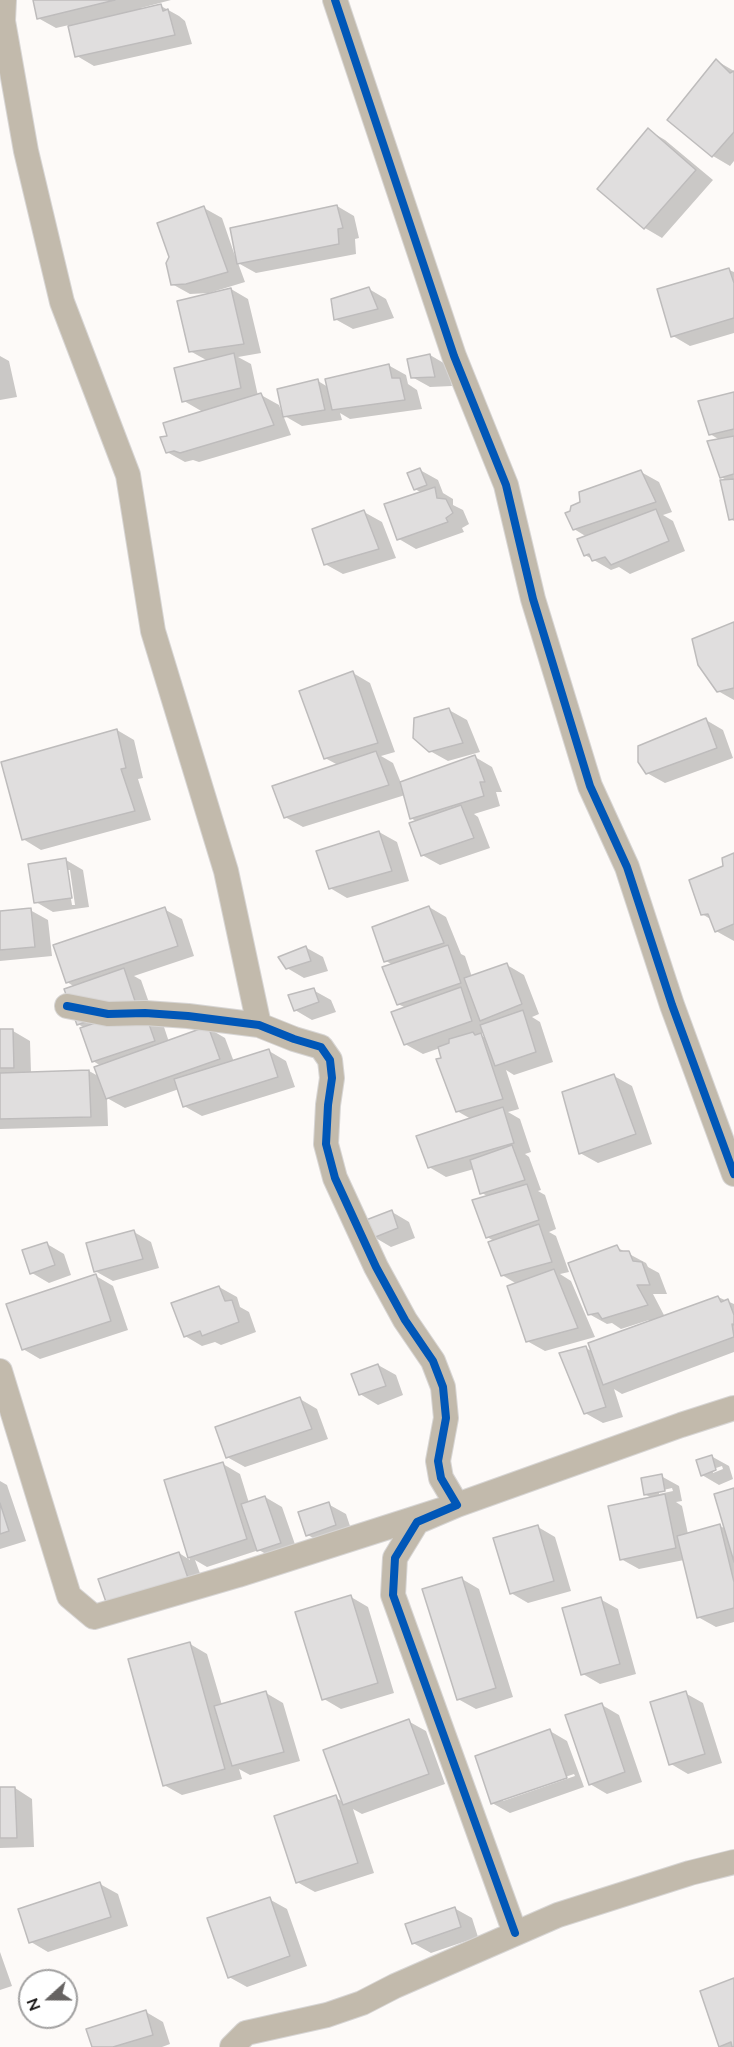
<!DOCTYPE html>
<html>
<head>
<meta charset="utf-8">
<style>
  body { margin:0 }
  #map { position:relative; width:734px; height:2047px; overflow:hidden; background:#fdfaf8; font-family:Mulish,sans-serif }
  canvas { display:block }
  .north { position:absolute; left:18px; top:1969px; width:60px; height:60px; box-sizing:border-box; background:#fff; border:2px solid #a1a0a0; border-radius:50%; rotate:249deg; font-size:16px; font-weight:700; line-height:24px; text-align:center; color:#141211 }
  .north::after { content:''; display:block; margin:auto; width:21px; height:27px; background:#666362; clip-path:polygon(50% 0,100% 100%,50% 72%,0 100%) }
</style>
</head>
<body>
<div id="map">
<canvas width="734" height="2047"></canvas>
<div class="north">N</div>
</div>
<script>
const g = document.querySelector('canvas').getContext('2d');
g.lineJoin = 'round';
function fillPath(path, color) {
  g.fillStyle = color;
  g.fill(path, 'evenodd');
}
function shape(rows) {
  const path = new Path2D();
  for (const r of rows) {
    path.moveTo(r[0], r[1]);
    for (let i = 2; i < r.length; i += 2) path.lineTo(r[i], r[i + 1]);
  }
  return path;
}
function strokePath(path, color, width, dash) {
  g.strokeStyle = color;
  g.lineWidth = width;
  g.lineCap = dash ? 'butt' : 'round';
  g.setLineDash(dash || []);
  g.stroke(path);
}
fillPath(shape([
  [34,0,171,0,141,8,141,10,161,6,179,16,185,21,192,44,94,66,77,56,69,25,56,28,38,18],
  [717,61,734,71,734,161,730,166,713,156],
  [648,130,665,140,713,180,662,238,645,228,599,189],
  [337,206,354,216,359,238,355,239,356,254,256,273,238,263,245,282,209,293,190,294,172,284,204,208,222,218,235,256],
  [729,270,734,272,734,333,690,346,673,336],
  [231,289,248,299,261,353,238,357,251,364,258,396,261,395,279,405,282,413,318,381,328,387,388,365,406,375,408,384,417,390,422,409,350,419,340,413,342,420,302,426,283,415,291,435,199,462,193,460,185,462,167,452,169,437,203,412,184,401,208,361,190,351],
  [369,289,386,299,394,318,353,329,335,319],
  [430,355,447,365,452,386,430,387,412,377],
  [0,356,9,361,17,397,0,400],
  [734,393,734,521,730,519,728,481,721,477,720,440,710,434],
  [420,470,438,480,443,493,453,499,453,505,463,510,469,524,462,528,464,532,416,549,399,539,386,505,422,493,415,489],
  [641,472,659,482,672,512,663,515,673,521,685,551,630,574,619,567,611,570,585,555,587,537,574,529],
  [364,512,382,522,396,558,343,574,325,564],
  [734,624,734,700,718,691],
  [353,673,370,683,395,752,381,756,393,763,401,783,475,757,492,767,502,792,496,792,500,806,474,814,478,817,490,848,440,865,422,855,417,822,411,818,405,795,303,827,285,817,338,765,325,758],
  [449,710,467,720,480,752,448,761,430,751],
  [706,720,723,730,733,758,665,783,647,773],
  [117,730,134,740,143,778,138,779,151,820,41,850,23,839],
  [379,832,397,842,409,881,347,898,330,888],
  [734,855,734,941,716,931,712,920,702,914,725,867],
  [66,860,83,870,89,907,53,912,36,902],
  [66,870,70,870,75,905,72,905],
  [429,907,446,917,461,954,465,956,472,977,507,965,524,975,539,1014,532,1017,540,1022,553,1062,514,1075,506,1070,519,1109,508,1112,520,1119,531,1152,525,1154,529,1157,541,1190,538,1191,545,1195,556,1229,549,1232,556,1236,569,1272,560,1274,571,1281,595,1337,545,1351,527,1341,517,1284,502,1275,494,1241,487,1237,489,1197,482,1193,474,1169,446,1177,429,1167,471,1119,457,1111,440,1048,423,1054,405,1044,406,1008,398,1004,393,965,386,961],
  [484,1032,487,1039,479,1034],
  [164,909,182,919,194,956,134,976,141,980,153,1014,161,1018,169,1042,208,1028,225,1038,234,1062,269,1051,286,1061,295,1087,202,1116,184,1106,179,1089,125,1108,107,1098,108,1126,0,1129,0,1031,13,1031,30,1041,31,1073,89,1071,100,1077,101,1066,93,1061,85,1028,78,1024,75,987,67,982],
  [30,910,48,920,52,956,0,961,0,913],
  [305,947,323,957,328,971,304,978,287,968],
  [313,990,331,1000,336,1012,312,1020,295,1010],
  [614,1076,632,1086,652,1144,598,1163,580,1153],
  [392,1212,409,1222,415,1238,391,1247,374,1237],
  [134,1232,151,1242,159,1268,113,1281,95,1271],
  [47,1244,64,1254,71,1275,49,1283,32,1273],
  [616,1247,646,1263,648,1267,659,1273,667,1294,653,1294,665,1317,718,1297,734,1304,734,1352,622,1394,614,1389,623,1417,603,1423,585,1413,586,1348,593,1352,649,1322,649,1320,621,1329,612,1323,607,1324,589,1314],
  [96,1276,113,1286,128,1330,40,1359,23,1349],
  [219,1287,237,1297,240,1307,249,1312,256,1332,221,1345,215,1342,202,1346,185,1336],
  [378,1365,396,1375,403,1395,378,1405,360,1394],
  [300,1399,317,1409,328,1439,245,1467,227,1457],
  [711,1456,729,1466,733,1479,719,1485,702,1475],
  [722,1466,723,1469,713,1473,713,1469],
  [223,1464,240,1474,249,1503,265,1497,282,1507,298,1553,276,1560,259,1550,207,1567,195,1560,205,1587,125,1614,179,1553,190,1560,166,1481],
  [661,1476,679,1486,682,1501,676,1502,682,1506,688,1534,720,1526,726,1529,734,1490,734,1622,716,1627,698,1617,684,1560,639,1569,621,1559,652,1498,646,1495],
  [672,1488,673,1491,659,1494,659,1491],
  [0,1481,7,1485,26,1541,0,1549],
  [328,1504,346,1514,353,1535,325,1545,308,1535],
  [538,1527,555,1537,571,1591,528,1603,511,1593],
  [462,1579,479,1589,513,1697,476,1709,458,1699],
  [351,1597,368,1607,394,1693,341,1709,324,1699],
  [600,1599,618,1609,636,1674,600,1684,583,1674],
  [190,1644,207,1654,222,1705,266,1693,283,1703,300,1761,250,1775,239,1769,242,1779,182,1795,164,1785],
  [685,1693,703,1703,722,1763,688,1774,671,1764],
  [602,1705,619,1715,642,1782,607,1794,590,1784],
  [408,1721,426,1731,445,1784,362,1814,353,1809,374,1873,315,1892,297,1882,335,1797,343,1802],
  [550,1731,567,1741,584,1787,510,1813,492,1803],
  [574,1774,575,1776,503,1801,503,1798],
  [15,1788,32,1799,34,1847,0,1848,0,1789],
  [100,1884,118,1894,128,1926,48,1952,31,1942],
  [269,1899,287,1909,307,1966,247,1987,229,1977],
  [454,1908,472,1918,478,1937,431,1953,413,1943],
  [0,1952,12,1986,0,1990],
  [734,1980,734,2047,722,2047,720,2046],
  [146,2012,163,2022,170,2044,162,2047,93,2047]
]), '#0003');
const building = shape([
  [33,0,115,0,37,19,33,0],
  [161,4,163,11,168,9,175,35,75,57,68,26,161,4],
  [716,59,730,73,734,71,734,132,712,157,667,120,716,59],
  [648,128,696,170,644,229,597,189,648,128],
  [337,205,343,228,338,229,339,244,237,264,230,228,337,205],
  [204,206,228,272,186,284,171,285,166,263,169,257,157,223,204,206],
  [729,268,734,283,734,318,671,337,657,289,729,268],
  [369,287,378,309,334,320,331,299,369,287],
  [231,288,244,344,189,352,177,301,231,288],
  [234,353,241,388,182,402,174,368,234,353],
  [430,354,435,377,411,378,407,359,430,354],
  [389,364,392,378,400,378,405,400,332,410,325,379,389,364],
  [318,379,325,410,283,417,277,389,318,379],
  [734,392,734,429,709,435,698,401,734,392],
  [261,393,274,425,180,453,174,451,166,453,160,437,167,436,163,423,261,393],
  [734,436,734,474,720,478,707,441,734,436],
  [420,468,427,485,414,490,407,473,420,468],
  [641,470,656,502,573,530,565,513,570,511,571,506,580,502,579,492,641,470],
  [734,479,734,519,729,520,720,480,734,479],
  [435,487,437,498,446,499,453,513,446,518,448,522,397,540,384,504,435,487],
  [656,509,669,541,611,565,605,557,592,561,589,554,584,556,577,539,656,509],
  [364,510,379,549,324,565,312,529,364,510],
  [734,622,734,688,717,692,698,665,692,639,734,622],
  [353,671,378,743,324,759,299,691,353,671],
  [449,708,463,743,429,752,413,738,414,718,449,708],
  [706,718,717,748,646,774,638,762,638,746,706,718],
  [117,729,126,768,121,769,135,811,22,840,1,762,117,729],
  [376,751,389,785,284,818,272,786,376,751],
  [475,755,485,782,480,782,484,796,410,819,400,782,475,755],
  [461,805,474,838,421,856,409,823,461,805],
  [379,831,392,871,329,889,316,851,379,831],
  [734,853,734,924,715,932,708,914,701,915,689,880,723,866,722,858,734,853],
  [66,858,72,898,34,903,28,864,66,858],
  [429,906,444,943,384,962,372,927,429,906],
  [165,907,178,946,66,983,53,945,165,907],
  [31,908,35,947,0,950,0,911,31,908],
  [448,945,461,983,397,1005,382,967,448,945],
  [306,946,311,961,286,969,278,957,306,946],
  [507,963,522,1004,480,1021,464,978,507,963],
  [124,968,136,1004,77,1025,64,989,124,968],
  [461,987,472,1021,404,1045,391,1012,461,987],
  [314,988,319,1002,294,1011,288,995,314,988],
  [143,1007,155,1041,92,1062,80,1028,143,1007],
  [523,1010,536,1052,495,1066,480,1025,523,1010],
  [208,1026,220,1059,106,1099,94,1067,208,1026],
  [0,1029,13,1029,14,1068,0,1068,0,1029],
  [473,1032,475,1035,481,1033,503,1099,456,1112,436,1059,441,1058,438,1047,449,1043,449,1039,473,1032],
  [269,1049,278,1077,183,1107,174,1079,269,1049],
  [89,1070,91,1117,0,1119,0,1073,89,1070],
  [614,1074,636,1134,579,1154,562,1092,614,1074],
  [503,1107,514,1143,428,1168,416,1136,503,1107],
  [512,1145,525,1180,480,1194,470,1160,512,1145],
  [527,1184,539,1220,486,1238,472,1200,527,1184],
  [392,1210,398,1228,373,1238,366,1220,392,1210],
  [539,1224,552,1262,501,1276,488,1242,539,1224],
  [134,1230,143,1259,94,1272,86,1243,134,1230],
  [47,1242,55,1265,30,1274,22,1250,47,1242],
  [617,1245,620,1251,629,1251,633,1261,642,1262,650,1285,637,1285,648,1305,602,1319,598,1313,588,1315,568,1263,617,1245],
  [554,1269,578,1328,526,1342,507,1286,554,1269],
  [96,1274,111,1321,22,1350,6,1304,96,1274],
  [219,1286,225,1301,232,1300,239,1322,202,1336,200,1331,184,1337,171,1303,219,1286],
  [718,1296,721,1302,728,1299,734,1315,734,1325,732,1324,734,1337,603,1385,588,1343,718,1296],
  [586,1346,606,1407,584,1414,559,1353,586,1346],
  [378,1364,386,1386,359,1395,351,1374,378,1364],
  [300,1397,312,1429,226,1458,215,1427,300,1397],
  [712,1455,716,1470,701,1476,696,1460,712,1455],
  [223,1462,247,1539,188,1558,164,1480,223,1462],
  [662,1474,665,1491,644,1495,641,1478,662,1474],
  [734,1488,734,1562,714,1494,734,1488],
  [665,1494,676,1548,620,1560,608,1506,665,1494],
  [265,1496,281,1543,257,1551,241,1504,265,1496],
  [329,1502,336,1525,306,1536,298,1512,329,1502],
  [0,1503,9,1531,0,1534,0,1503],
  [720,1524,734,1582,734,1608,697,1618,677,1536,720,1524],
  [538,1525,554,1581,510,1594,493,1538,538,1525],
  [179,1552,188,1578,107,1605,98,1579,179,1552],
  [462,1577,496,1688,457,1700,422,1589,462,1577],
  [351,1595,378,1683,322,1700,295,1612,351,1595],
  [601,1597,620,1664,581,1675,562,1608,601,1597],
  [190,1642,225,1769,163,1786,128,1659,190,1642],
  [266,1691,284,1752,232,1766,214,1706,266,1691],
  [686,1691,705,1754,669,1765,650,1702,686,1691],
  [602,1703,625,1772,589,1785,565,1715,602,1703],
  [409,1719,429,1774,343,1805,323,1750,409,1719],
  [550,1729,567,1778,491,1804,475,1756,550,1729],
  [0,1787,15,1787,17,1838,0,1838,0,1787],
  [336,1795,358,1863,296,1883,274,1816,336,1795],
  [100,1882,111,1917,29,1943,18,1909,100,1882],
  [270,1897,290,1956,228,1978,207,1918,270,1897],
  [455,1907,461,1927,412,1944,405,1924,455,1907],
  [734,1978,734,2047,732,2047,731,2042,719,2047,700,1991,734,1978],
  [146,2010,153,2035,113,2047,92,2047,86,2029,146,2010]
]);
fillPath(building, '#e0dede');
strokePath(building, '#bebcbc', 1.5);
const minor = shape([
  [4,0,3,21,26,151,62,302,128,475,153,631,226,871,259,1025],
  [335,0,454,356,506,485,533,599,590,786,627,867,672,1005,734,1174],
  [67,1006,108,1014,145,1013,188,1016,259,1025,294,1039,321,1047,330,1060,332,1078,328,1105,326,1144,335,1178,376,1267,405,1320,433,1361,443,1387,446,1418,438,1461,441,1478,457,1505,417,1522,395,1558,393,1595,515,1933],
  [0,1371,69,1596,94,1617,238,1575,457,1505,681,1425,734,1408],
  [232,2047,246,2033,327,2015,362,2003,395,1986,558,1915,690,1873,734,1862]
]);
strokePath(minor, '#d7d5d4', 26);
strokePath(minor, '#c2baac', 24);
strokePath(shape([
  [335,0,454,356,506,485,533,599,590,786,627,867,672,1005,734,1174],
  [67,1006,108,1014,145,1013,188,1016,259,1025,294,1039,321,1047,330,1060,332,1078,328,1105,326,1144,335,1178,376,1267,405,1320,433,1361,443,1387,446,1418,438,1461,441,1478,457,1505,417,1522,395,1558,393,1595,515,1933]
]), '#0057b8', 8);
</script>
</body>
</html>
